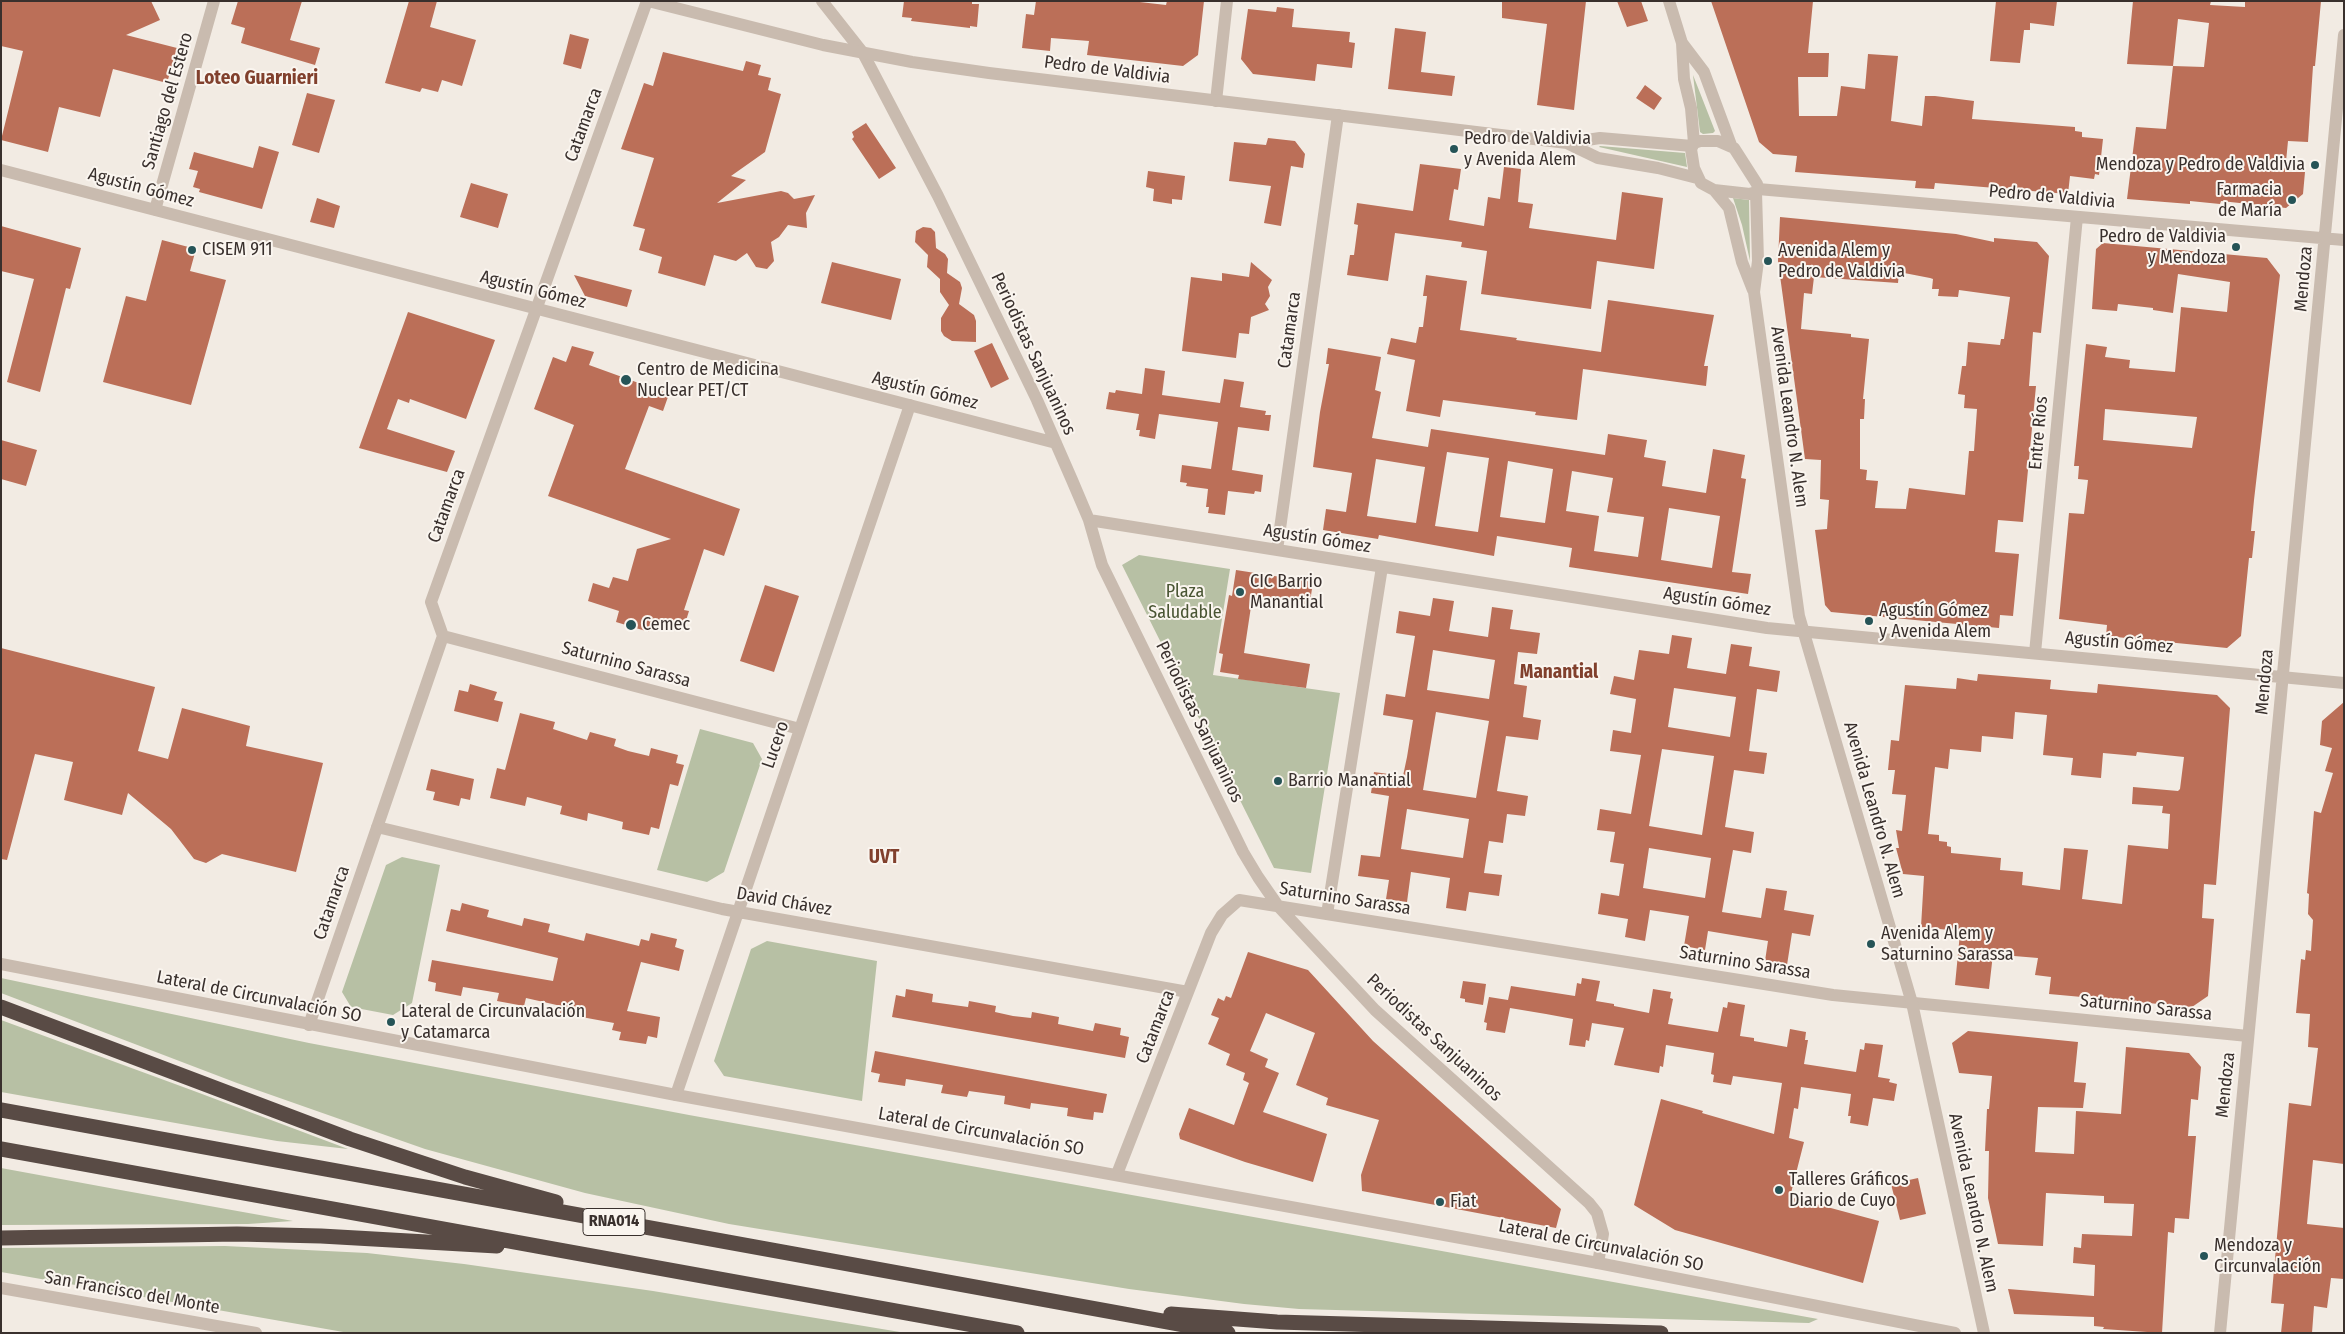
<!DOCTYPE html>
<html>
<head>
<meta charset="utf-8">
<style>
  body { margin:0 }
  #map { position:relative; width:2345px; height:1334px; overflow:hidden; background:#f2ebe3; font-family:"Fira Sans Condensed",sans-serif }
  canvas { display:block }
  .frame { position:absolute; inset:0; border:2px solid #39302d; pointer-events:none }
</style>
</head>
<body>
<div id="map">
<canvas width="2345" height="1334"></canvas>
<div class="frame"></div>
</div>
<script>
const g = document.querySelector('canvas').getContext('2d');
g.lineJoin = 'round';
function fillPath(path, color) {
  g.fillStyle = color;
  g.fill(path, 'evenodd');
}
function shape(rows) {
  const path = new Path2D();
  for (const r of rows) {
    path.moveTo(r[0], r[1]);
    for (let i = 2; i < r.length; i += 2) path.lineTo(r[i], r[i + 1]);
  }
  return path;
}
function strokePath(path, color, width, dash) {
  g.strokeStyle = color;
  g.lineWidth = width;
  g.lineCap = dash ? 'butt' : 'round';
  g.setLineDash(dash || []);
  g.stroke(path);
}
function label(font, color, halo, rows, align = 'center') {
  g.font = font + ' "Fira Sans Condensed",sans-serif';
  g.lineWidth = 4;
  g.setLineDash([]);
  g.textBaseline = 'middle';
  g.strokeStyle = halo;
  g.fillStyle = color;
  for (const [text, x, y, turn = 0] of rows) {
    g.save();
    g.translate(x, y);
    g.rotate((+turn || 0) * Math.PI / 180);
    g.textAlign = isNaN(turn) ? turn : align;
    if (halo) g.strokeText(text, 0, 0);
    g.fillText(text, 0, 0);
    g.restore();
  }
}
fillPath(shape([
  [1693,75,1715,131,1713,133,1703,134,1700,132],
  [1600,146,1685,153,1687,167,1599,147],
  [1733,198,1749,200,1750,261,1742,225],
  [1139,555,1230,569,1213,675,1340,693,1311,873,1274,868,1122,565],
  [700,729,753,743,762,759,724,872,707,882,657,870],
  [402,857,440,865,412,1003,393,1015,351,1007,342,992,386,865],
  [767,941,877,961,862,1101,724,1076,714,1061,751,949],
  [1,978,309,1043,689,1115,1818,1319,1809,1323,1299,1309,1244,1304,1129,1289,729,1224,585,1193,425,1149,237,1083,1,993],
  [1,1020,194,1091,348,1149,277,1141,1,1092],
  [1,1168,126,1191,293,1221,248,1224,1,1225],
  [225,1246,367,1253,464,1264,653,1291,906,1333,349,1333,1,1272,1,1248]
]), '#b7c0a4');
fillPath(shape([
  [1,1,151,1,160,20,126,35,177,48,167,83,113,69,100,117,59,107,48,152,1,140,23,51,1,46],
  [238,1,302,1,290,40,320,48,315,65,241,43,245,28,231,24],
  [409,1,437,1,430,27,476,40,462,86,442,80,438,92,422,88,420,92,385,83],
  [904,1,972,1,972,4,979,4,977,27,970,26,970,28,911,21,912,18,902,17],
  [1036,1,1131,1,1166,5,1167,1,1204,1,1198,55,1183,66,1087,55,1089,41,1051,38,1050,51,1022,48,1026,14,1034,15],
  [1502,1,1586,1,1574,110,1537,105,1547,24,1502,18],
  [1617,1,1641,1,1648,21,1627,27],
  [1711,1,1813,1,1808,53,1829,53,1828,77,1798,77,1799,116,1837,116,1841,86,1865,89,1868,54,1898,56,1891,121,1922,126,1925,96,1935,96,1974,101,1972,119,2075,127,2075,131,2082,132,2082,137,2103,139,2099,175,2095,174,2094,179,2070,176,2068,194,1935,183,1934,189,1915,188,1916,181,1795,172,1797,156,1773,154,1759,142],
  [1996,1,2057,1,2054,26,2030,23,2030,30,2024,30,2020,63,1990,61],
  [2133,1,2211,1,2210,5,2245,7,2245,1,2321,1,2315,66,2313,66,2308,142,2288,141,2285,172,2305,172,2303,194,2286,208,2221,201,2220,204,2190,201,2190,204,2127,199,2136,127,2166,129,2173,66,2204,67,2209,23,2178,19,2173,66,2127,64],
  [1277,7,1294,9,1292,27,1350,32,1349,42,1355,43,1352,68,1317,64,1315,81,1253,74,1241,59,1248,9,1276,12],
  [1395,28,1426,32,1421,72,1455,76,1452,96,1388,89],
  [570,34,589,39,581,69,563,64],
  [663,52,743,71,746,61,761,65,758,75,771,78,768,90,781,94,765,152,731,176,746,180,717,203,781,191,788,193,794,199,815,195,806,213,807,228,788,225,779,237,771,242,774,261,767,269,756,267,747,253,736,261,714,255,705,286,658,273,662,257,639,250,645,229,633,226,654,158,621,149,644,83,653,86],
  [1645,85,1662,98,1654,110,1636,98],
  [307,93,335,100,319,153,292,145],
  [866,123,896,168,879,179,852,139,854,137,852,132],
  [1268,138,1295,141,1305,154,1303,168,1291,166,1281,226,1264,223,1271,186,1229,181,1234,142,1266,145],
  [259,146,279,152,262,209,199,192,200,189,193,187,198,171,189,169,194,152,253,168],
  [1420,164,1461,169,1458,190,1454,189,1449,220,1484,226,1488,197,1500,199,1504,167,1521,169,1518,202,1533,204,1529,228,1616,240,1622,192,1663,198,1654,269,1597,261,1591,309,1481,294,1487,251,1461,247,1462,242,1395,233,1388,281,1347,275,1350,255,1354,255,1358,225,1354,224,1357,203,1413,211],
  [1148,171,1185,176,1182,200,1172,199,1172,204,1153,201,1154,189,1146,187],
  [471,183,508,194,498,228,460,217],
  [317,198,340,206,334,228,310,222],
  [1780,217,1956,234,1994,242,1994,238,2037,242,2049,256,2041,333,2033,332,2029,386,2036,386,2023,522,1998,520,1995,552,2019,554,2013,616,2000,615,1999,628,1831,612,1825,605,1815,530,1827,529,1829,500,1820,499,1821,460,1805,459,1778,261],
  [1899,272,1930,278,1933,279,1932,289,1939,289,1938,296,1958,297,1959,290,2010,297,2004,339,2001,339,2000,345,1968,342,1966,366,1962,366,1958,394,1965,395,1964,408,1977,409,1974,451,1969,451,1965,495,1909,488,1906,509,1875,508,1878,481,1866,480,1867,470,1860,469,1860,419,1864,419,1865,399,1863,399,1869,339,1851,337,1851,334,1801,329,1804,293,1812,294,1814,277,1898,283],
  [1,226,81,248,70,289,66,288,40,392,7,382,34,279,1,271],
  [923,227,931,228,935,232,936,248,945,254,948,259,947,273,960,282,962,288,959,304,974,315,976,321,976,342,952,341,944,336,941,331,941,318,949,305,940,292,940,279,927,267,928,255,915,242,916,231],
  [162,240,196,249,190,271,226,280,191,405,103,382,126,296,146,301],
  [2103,243,2267,258,2280,275,2254,500,2251,531,2255,531,2252,558,2249,558,2241,636,2227,648,2106,636,2107,625,2059,619,2069,513,2084,514,2088,480,2078,479,2079,466,2074,466,2086,344,2107,347,2105,357,2130,360,2129,368,2175,372,2181,307,2227,312,2230,282,2178,274,2173,313,2153,310,2153,308,2118,304,2117,311,2092,309,2096,249],
  [2105,409,2197,417,2192,448,2103,440],
  [832,262,901,279,891,320,821,303],
  [1251,262,1272,280,1268,287,1270,296,1265,304,1269,310,1251,317,1249,334,1239,333,1236,358,1182,351,1191,277,1222,281,1222,273,1249,277],
  [574,275,632,290,627,307,585,296],
  [1426,275,1467,281,1460,330,1517,338,1516,340,1601,352,1608,300,1714,315,1704,366,1708,366,1706,386,1583,369,1577,420,1535,415,1536,412,1443,400,1440,417,1406,411,1415,360,1387,354,1391,338,1416,343,1419,327,1423,327,1427,296,1423,296],
  [408,312,495,340,466,419,410,399,409,403,398,399,387,429,455,451,447,472,359,448],
  [992,343,1009,379,991,388,974,351],
  [572,346,594,352,589,365,669,394,663,411,649,406,625,469,740,509,724,556,704,549,684,610,689,611,683,630,652,621,649,632,616,622,619,611,588,601,593,583,609,588,613,577,628,581,637,549,671,539,548,496,574,425,534,409,553,357,566,362],
  [1328,348,1381,357,1375,390,1381,392,1372,438,1428,447,1431,429,1605,455,1608,434,1647,440,1644,457,1666,461,1662,486,1706,493,1713,449,1745,455,1741,478,1746,479,1732,572,1751,574,1748,594,1569,567,1572,548,1497,536,1494,556,1379,535,1378,539,1323,530,1326,509,1346,512,1352,473,1313,467,1320,412,1329,364,1326,364],
  [1447,452,1489,458,1478,532,1435,526],
  [1376,459,1425,467,1416,523,1367,516],
  [1508,461,1553,469,1545,523,1500,517],
  [1572,471,1613,478,1607,512,1644,517,1638,557,1594,551,1599,516,1566,511],
  [1669,508,1720,516,1712,568,1661,560],
  [1145,368,1165,371,1162,395,1220,403,1224,379,1244,382,1240,407,1266,411,1265,415,1271,415,1269,431,1238,427,1232,470,1263,475,1261,492,1255,491,1254,494,1228,491,1225,515,1208,513,1209,507,1206,507,1208,489,1186,486,1187,483,1180,482,1182,465,1211,469,1218,422,1159,414,1155,439,1139,436,1140,430,1136,430,1139,414,1106,409,1109,392,1115,393,1116,390,1142,394],
  [1,440,37,450,26,486,1,479],
  [1236,570,1313,582,1309,609,1252,600,1244,653,1310,664,1306,688,1238,679,1239,675,1220,672,1223,654,1219,653,1229,595,1232,596],
  [765,585,799,596,774,672,740,661],
  [1433,598,1454,601,1449,631,1488,637,1492,607,1513,610,1510,629,1540,633,1537,654,1518,652,1514,684,1527,686,1523,717,1541,720,1538,740,1506,736,1497,791,1528,796,1525,816,1507,814,1503,843,1489,841,1484,873,1502,875,1499,896,1469,892,1466,911,1446,908,1450,878,1411,872,1407,902,1386,899,1389,880,1358,876,1361,855,1380,857,1389,796,1371,793,1374,772,1403,776,1407,757,1413,720,1383,715,1386,694,1405,697,1415,636,1396,633,1399,611,1430,616],
  [1433,650,1495,660,1489,699,1427,690],
  [1436,712,1489,721,1476,798,1423,790],
  [1407,809,1469,819,1463,858,1401,849],
  [1672,635,1692,638,1687,668,1726,674,1731,644,1752,647,1749,666,1780,671,1777,692,1757,689,1749,751,1767,753,1764,774,1734,770,1725,827,1754,832,1751,853,1733,850,1722,912,1761,918,1766,888,1787,891,1784,910,1814,915,1810,936,1792,933,1787,965,1765,961,1768,941,1708,931,1705,950,1684,946,1689,916,1650,910,1645,941,1625,937,1628,919,1598,914,1601,893,1619,896,1624,864,1610,862,1615,832,1597,830,1600,809,1631,814,1641,755,1610,751,1613,730,1631,733,1636,699,1610,694,1614,676,1634,680,1639,650,1669,654],
  [1674,688,1736,697,1730,737,1668,727],
  [1662,749,1714,756,1702,835,1649,826],
  [1649,848,1711,858,1705,898,1643,888],
  [1,648,155,687,138,751,168,759,182,708,250,726,246,746,323,763,296,872,222,854,206,863,194,859,171,829,128,793,122,815,64,800,73,762,35,754,7,860,1,859],
  [1978,674,2051,680,2050,689,2071,691,2097,693,2098,684,2217,695,2230,708,2216,885,2204,884,2202,918,2214,919,2208,996,2192,1007,2049,994,2051,977,2035,975,2038,958,2014,956,1993,954,1989,989,1955,985,1960,933,1949,932,1949,930,1921,927,1924,876,1903,874,1896,848,1899,848,1896,830,1902,831,1906,795,1892,794,1895,770,1888,770,1891,740,1899,741,1905,685,1956,689,1957,678,1977,681],
  [2015,712,2047,715,2043,755,2073,758,2071,775,2101,778,2103,753,2136,756,2137,752,2184,757,2180,789,2178,791,2133,787,2132,804,2163,806,2162,813,2170,814,2168,849,2128,845,2122,904,2082,899,2088,850,2064,848,2060,890,2022,885,2023,872,2000,870,2001,858,1951,853,1951,847,1947,846,1947,842,1939,841,1939,835,1928,834,1935,767,1948,769,1950,749,1981,752,1982,736,2013,739],
  [470,684,497,692,494,700,503,702,498,722,454,711,459,690,468,692],
  [2344,702,2344,1164,2313,1160,2307,1224,2344,1228,2344,1279,2331,1278,2327,1308,2314,1306,2312,1333,2281,1333,2284,1304,2271,1303,2289,1103,2311,1106,2318,1048,2308,1047,2310,1014,2296,1013,2301,959,2305,960,2306,950,2311,951,2313,920,2308,914,2309,894,2307,893,2314,811,2321,813,2333,773,2325,771,2332,748,2320,745,2322,721],
  [520,713,555,722,553,729,587,740,590,732,616,739,614,746,628,751,649,756,651,748,678,755,676,763,684,765,678,786,670,784,659,829,651,827,649,835,622,829,623,822,604,817,588,813,587,821,560,814,562,806,527,797,525,806,490,798,497,768,505,770],
  [431,769,474,779,470,800,461,798,459,806,433,800,435,792,426,790],
  [462,903,489,910,487,917,522,926,524,918,550,924,548,932,584,941,586,933,639,946,641,939,649,941,651,933,677,939,675,947,684,950,679,971,641,962,627,1011,660,1017,657,1038,648,1036,646,1044,619,1040,621,1032,612,1030,614,1023,560,1013,561,1006,526,998,524,1006,497,1001,499,993,463,987,461,996,435,991,436,983,428,981,432,960,553,981,558,958,446,931,451,909,460,911],
  [1248,952,1308,970,1373,1041,1561,1209,1556,1228,1362,1191,1361,1175,1379,1120,1326,1105,1328,1098,1296,1085,1315,1033,1266,1013,1250,1051,1268,1059,1265,1067,1279,1073,1263,1112,1327,1134,1313,1182,1245,1162,1180,1139,1179,1134,1189,1108,1234,1125,1249,1083,1243,1080,1245,1073,1226,1065,1230,1054,1208,1044,1219,1018,1211,1015,1218,998,1224,1001,1226,996,1231,998],
  [1582,978,1600,981,1596,1001,1614,1004,1614,1006,1649,1013,1653,989,1671,992,1670,998,1673,999,1668,1024,1718,1032,1723,1007,1727,1008,1728,1002,1745,1005,1740,1036,1754,1038,1754,1041,1787,1047,1790,1029,1806,1032,1805,1040,1808,1040,1804,1064,1856,1072,1860,1049,1864,1050,1865,1043,1883,1045,1878,1077,1890,1079,1889,1082,1897,1084,1894,1101,1873,1098,1868,1126,1850,1123,1851,1116,1848,1116,1851,1094,1801,1087,1798,1109,1794,1108,1789,1138,1804,1142,1790,1197,1879,1221,1863,1283,1675,1230,1634,1205,1661,1099,1703,1111,1702,1113,1774,1134,1782,1083,1733,1076,1731,1085,1713,1082,1714,1075,1711,1074,1714,1053,1666,1045,1663,1067,1660,1066,1659,1073,1614,1065,1624,1028,1592,1023,1589,1041,1586,1040,1585,1047,1569,1045,1573,1019,1546,1014,1510,1008,1505,1033,1486,1030,1487,1023,1484,1022,1489,997,1508,1000,1511,986,1575,996,1577,983,1581,984],
  [1463,981,1486,984,1483,1005,1465,1002,1465,999,1460,998],
  [906,989,933,994,932,1002,968,1007,969,1001,996,1006,995,1012,1013,1016,1031,1018,1032,1012,1059,1017,1058,1024,1093,1031,1095,1023,1121,1028,1120,1035,1129,1037,1125,1058,892,1017,896,995,905,997],
  [1968,1031,2078,1042,2074,1082,2086,1083,2083,1108,2038,1107,2035,1152,2074,1154,2076,1111,2121,1114,2126,1047,2189,1053,2201,1067,2198,1100,2191,1099,2188,1136,2196,1136,2189,1219,2175,1218,2174,1233,2168,1232,2162,1333,2103,1329,2104,1327,2094,1326,2094,1317,2014,1314,2008,1289,2094,1296,2095,1265,2073,1263,2074,1247,2081,1248,2082,1234,2132,1236,2134,1204,2104,1203,2104,1196,2046,1193,2043,1246,1998,1244,1988,1198,1989,1151,1985,1151,1987,1109,1989,1109,1992,1076,1959,1073,1952,1043],
  [875,1051,1107,1094,1103,1113,1094,1112,1093,1120,1084,1119,1067,1116,1068,1108,1031,1103,1030,1109,1004,1104,1005,1096,969,1091,967,1097,941,1093,943,1085,906,1079,905,1086,878,1082,880,1074,871,1072],
  [1918,1178,1926,1214,1900,1220,1891,1184]
]), '#bb6f58');
strokePath(shape([
  [822,1,863,53,938,196,1037,400,1072,480,1089,520,1102,565,1243,852,1258,877,1278,906,1375,1010,1589,1203,1597,1213,1603,1234,1598,1263],
  [1216,101,1227,1],
  [1,170,1056,443],
  [1758,189,2344,240],
  [155,210,214,1],
  [1089,520,1767,628,2344,683],
  [1277,550,1338,115],
  [443,636,800,729],
  [2035,653,2077,217],
  [377,827,722,909,1188,992],
  [1327,914,1382,567],
  [309,1025,443,636,431,602,647,1],
  [676,1095,910,405],
  [1117,1174,1211,933,1222,915,1239,900,1833,995,2248,1036],
  [2220,1333,2344,35]
]), '#c9bbaf', 12);
strokePath(shape([
  [648,1,823,45,912,62,989,73,1567,143,1600,138,1692,146],
  [1669,1,1682,43,1684,79,1691,108,1694,143],
  [1682,43,1704,72,1731,145],
  [1700,141,1718,141,1734,148,1757,184,1758,189,1756,192,1750,194,1714,190,1701,183,1694,168,1691,149,1694,143,1700,141],
  [1567,143,1598,158,1658,168,1697,178],
  [1714,190,1729,208,1742,262,1753,290],
  [1756,192,1758,261,1754,292,1799,616,1912,1003,1984,1333],
  [1,964,676,1095,1598,1263,1955,1333],
  [1,1288,256,1333]
]), '#c9bbaf', 12);
strokePath(shape([
  [1,1007,350,1139,465,1177,556,1202],
  [1,1110,1228,1333],
  [1,1149,1017,1333],
  [1,1238,237,1234,321,1236,497,1246],
  [1171,1314,1277,1322,1661,1333]
]), '#594b45', 15);
for (const [x, y, r, color] of [
  [1454,149,5,"#265457"],
  [2315,165,5,"#265457"],
  [2292,200,5,"#265457"],
  [2236,247,5,"#265457"],
  [192,250,5,"#265457"],
  [1768,261,5,"#265457"],
  [626,380,6,"#265457"],
  [1240,592,5,"#265457"],
  [1869,621,5,"#265457"],
  [631,625,6,"#265457"],
  [1278,781,5,"#265457"],
  [1871,944,5,"#265457"],
  [391,1022,5,"#265457"],
  [1779,1190,5,"#265457"],
  [1440,1202,5,"#265457"],
  [2204,1256,5,"#265457"]
]) {
  const dot = new Path2D();
  dot.arc(x, y, r, 0, 2 * Math.PI);
  g.fillStyle = color;
  g.fill(dot);
  strokePath(dot, '#faf5ef', 2);
}
for (const [x, y, w] of [
  [614,1222,62]
]) {
  const box = new Path2D();
  box.roundRect(x - w / 2, y - 13.5, w, 27, 4);
  g.fillStyle = '#faf5ef';
  g.fill(box);
  strokePath(box, '#39302d', 1);
}
label('bold 16px', '#39302d', null, [
  ["RNA014",614,1222]
]);
label('18px', '#39302d', '#faf5ef', [
  ["Pedro de Valdivia",1107,70,7],
  ["Santiago del Estero",168,101,-74],
  ["Catamarca",584,125,-70],
  ["Agustín Gómez",141,188,15],
  ["Pedro de Valdivia",2052,197,5],
  ["Mendoza",2304,279,-85],
  ["Agustín Gómez",533,290,14],
  ["Catamarca",1290,330,-82],
  ["Periodistas Sanjuaninos",1033,354,65],
  ["Agustín Gómez",925,391,14],
  ["Avenida Leandro N. Alem",1789,417,82],
  ["Entre Ríos",2039,433,-85],
  ["Catamarca",447,506,-70],
  ["Agustín Gómez",1317,539,9],
  ["Agustín Gómez",1717,602,9],
  ["Agustín Gómez",2119,643,5],
  ["Saturnino Sarassa",626,665,15],
  ["Mendoza",2265,682,-85],
  ["Periodistas Sanjuaninos",1199,722,64],
  ["Lucero",776,745,-71],
  ["Avenida Leandro N. Alem",1874,810,74],
  ["Saturnino Sarassa",1345,899,9],
  ["David Chávez",784,902,10],
  ["Catamarca",332,903,-71],
  ["Saturnino Sarassa",1745,963,9],
  ["Lateral de Circunvalación SO",259,997,11],
  ["Saturnino Sarassa",2146,1008,6],
  ["Catamarca",1156,1027,-69],
  ["Periodistas Sanjuaninos",1434,1038,43],
  ["Mendoza",2226,1085,-84],
  ["Lateral de Circunvalación SO",981,1132,10],
  ["Avenida Leandro N. Alem",1973,1203,78],
  ["Lateral de Circunvalación SO",1601,1246,11],
  ["San Francisco del Monte",132,1293,10]
]);
label('18px', '#39302d', '#faf5ef', [
  ["Pedro de Valdivia",1464,139],
  ["y Avenida Alem",1464,160],
  ["Mendoza y Pedro de Valdivia",2305,165,"right"],
  ["Farmacia",2282,190,"right"],
  ["de María",2282,211,"right"],
  ["Pedro de Valdivia",2226,237,"right"],
  ["y Mendoza",2226,258,"right"],
  ["CISEM 911",202,250],
  ["Avenida Alem y",1778,251],
  ["Pedro de Valdivia",1778,272],
  ["Centro de Medicina",637,370],
  ["Nuclear PET/CT",637,391],
  ["CIC Barrio",1250,582],
  ["Manantial",1250,603],
  ["Agustín Gómez",1879,611],
  ["y Avenida Alem",1879,632],
  ["Cemec",642,625],
  ["Barrio Manantial",1288,781],
  ["Avenida Alem y",1881,934],
  ["Saturnino Sarassa",1881,955],
  ["Lateral de Circunvalación",401,1012],
  ["y Catamarca",401,1033],
  ["Talleres Gráficos",1789,1180],
  ["Diario de Cuyo",1789,1201],
  ["Fiat",1450,1202],
  ["Mendoza y",2214,1246],
  ["Circunvalación",2214,1267]
], 'left');
label('18px', '#495533', '#faf5ef', [
  ["Plaza",1185,592],
  ["Saludable",1185,613]
]);
label('bold 19px', '#81402d', '#faf5ef', [
  ["Loteo Guarnieri",257,79],
  ["Manantial",1559,673],
  ["UVT",884,858]
]);
</script>
</body>
</html>
